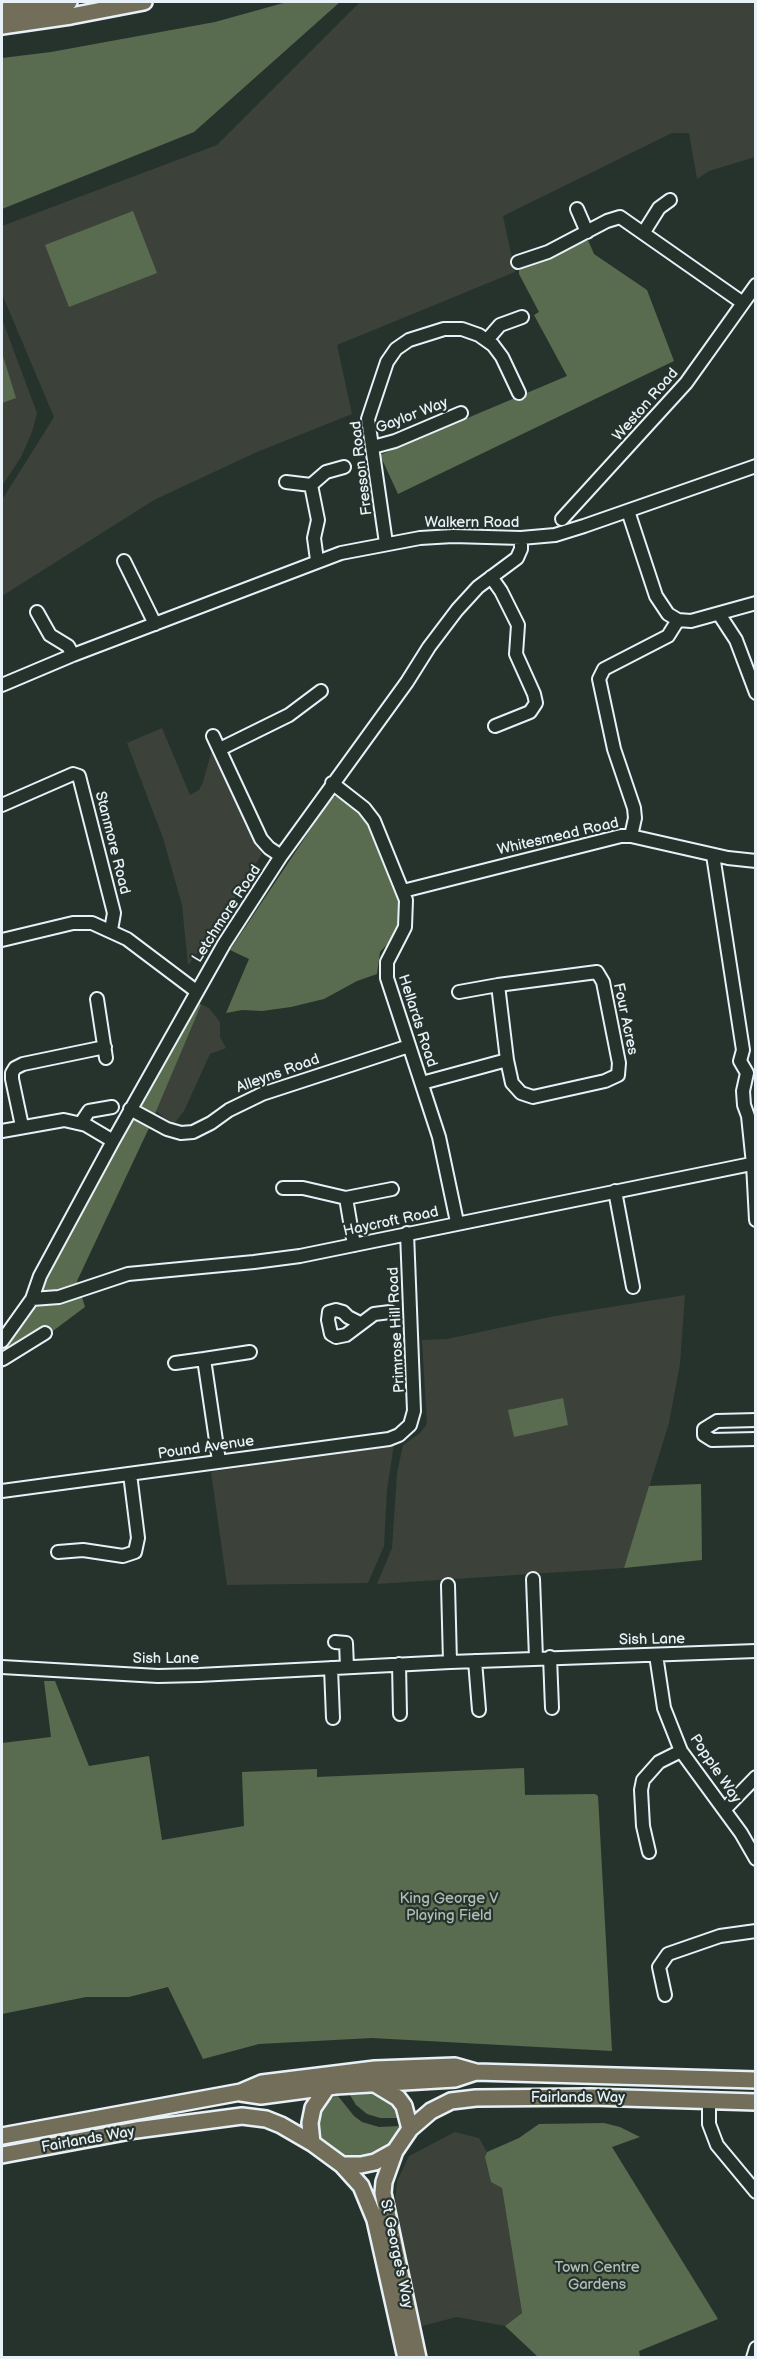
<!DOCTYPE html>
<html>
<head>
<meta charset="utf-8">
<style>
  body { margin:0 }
  #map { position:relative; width:757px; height:2359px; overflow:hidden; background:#26332d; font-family:"Balsamiq Sans",sans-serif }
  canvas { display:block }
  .frame { position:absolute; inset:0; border:3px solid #e8f1f8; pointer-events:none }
</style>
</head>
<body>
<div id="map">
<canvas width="757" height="2359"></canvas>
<div class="frame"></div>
</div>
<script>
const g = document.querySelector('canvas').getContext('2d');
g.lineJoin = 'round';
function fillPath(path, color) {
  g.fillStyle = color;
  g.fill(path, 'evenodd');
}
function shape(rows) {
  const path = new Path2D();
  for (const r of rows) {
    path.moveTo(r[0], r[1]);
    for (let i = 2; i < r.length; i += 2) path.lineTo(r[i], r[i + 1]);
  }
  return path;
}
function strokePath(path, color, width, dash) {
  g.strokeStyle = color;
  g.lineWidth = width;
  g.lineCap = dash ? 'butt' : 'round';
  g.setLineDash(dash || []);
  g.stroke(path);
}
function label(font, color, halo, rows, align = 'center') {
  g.font = font + ' "Balsamiq Sans",sans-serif';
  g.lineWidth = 4.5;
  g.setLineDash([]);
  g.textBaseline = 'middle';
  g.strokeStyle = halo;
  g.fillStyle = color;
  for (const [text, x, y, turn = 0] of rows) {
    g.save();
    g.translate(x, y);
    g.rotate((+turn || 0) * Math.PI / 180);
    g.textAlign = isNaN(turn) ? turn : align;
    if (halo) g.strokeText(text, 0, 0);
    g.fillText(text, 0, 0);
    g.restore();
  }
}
fillPath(shape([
  [360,2,755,2,755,157,709,171,697,179,689,133,672,133,503,216,515,272,337,345,352,414,257,452,154,500,2,596,2,500,54,417,2,294,2,226,217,145],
  [2,319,37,413,32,432,21,457,2,486],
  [162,728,190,795,199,790,203,782,213,746,262,854,214,932,188,965,182,905,163,838,127,743],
  [201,1004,209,1008,220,1022,220,1037,226,1048,210,1054,184,1111,173,1125,156,1111],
  [685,1295,680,1364,669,1423,624,1568,377,1584,392,1548,397,1473,403,1445,420,1433,427,1424,422,1340,447,1339,555,1316],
  [394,1444,387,1490,384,1546,368,1583,227,1585,211,1472],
  [455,2132,479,2138,487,2152,485,2157,502,2188,522,2313,505,2326,457,2317,418,2327,390,2207,395,2200,397,2181,409,2156]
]), '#3c413a');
fillPath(shape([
  [287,2,340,2,194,132,2,209,2,58,51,52,215,22],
  [133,211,157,273,69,307,45,245],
  [588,240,594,254,647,290,674,361,398,494,380,455,567,376,534,315,539,312,519,274,519,267],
  [2,353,16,398,2,403],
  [336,796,360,812,369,824,395,887,400,906,399,925,394,937,380,952,377,974,357,981,324,999,291,1007,262,1011,242,1010,226,1013,249,959,230,950,316,821,331,798],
  [196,1001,201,1005,149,1128,77,1281,85,1307,2,1369,2,1354,31,1312,44,1277],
  [563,1398,568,1425,514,1437,508,1410],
  [701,1484,702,1560,624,1568,649,1486],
  [44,1681,55,1681,89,1766,149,1756,162,1840,244,1826,242,1772,317,1769,317,1777,524,1768,525,1795,595,1794,598,1796,612,2051,372,2038,259,2044,203,2059,168,1987,129,1997,86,1997,2,2014,2,1743,51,1737],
  [375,2093,393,2101,402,2118,380,2118,367,2114,356,2105,350,2095],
  [338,2096,354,2116,362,2122,379,2127,401,2126,398,2135,384,2150,376,2154,366,2158,348,2158,340,2155,319,2140,315,2117,326,2100],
  [604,2123,620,2127,640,2137,612,2147,718,2319,639,2351,640,2357,538,2357,505,2326,522,2313,502,2188,491,2182,485,2157,487,2152,519,2138,539,2124]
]), '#5a6c4f');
const minor = shape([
  [577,209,587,232],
  [644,232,659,208,670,200],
  [518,262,548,252,607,221,620,217,743,303],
  [487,340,500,325,522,317],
  [373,447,395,441,461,413],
  [286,482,311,485],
  [628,511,656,596,668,614,678,620,691,621,756,603],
  [562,519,686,383,756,285],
  [386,543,368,419,387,362,396,349,409,340,444,329,462,329,479,335,493,345,502,357,519,393],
  [317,560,314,538,318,520,311,485,326,472,344,467],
  [124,561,155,624],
  [491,577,501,591,518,625,516,654,534,694,536,703,530,712,495,726],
  [37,612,50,635,68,646,73,655],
  [719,614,736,640,756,693],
  [2,685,73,655,341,553,420,538,453,536,521,538,555,535,584,526,756,466],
  [213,736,261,839,269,848,281,856],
  [220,749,289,715,321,691],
  [332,783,364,808,374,821,406,900,405,927,387,962,387,978,439,1137,457,1222],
  [2,805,73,774,79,776,114,913,111,930],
  [631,836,635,818,634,808,614,749,599,679,604,669,668,636,678,620],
  [713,855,743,1050,740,1061,747,1073,743,1091,744,1105,748,1116,753,1164,756,1220],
  [403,891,621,836,631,836,728,858,756,861],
  [2,940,73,923,92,923,127,939,196,991],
  [597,972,603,982,619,1063,618,1075,605,1081,533,1097,521,1093,512,1083,507,1060,498,985,597,972],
  [459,992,498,985],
  [97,999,106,1058],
  [422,1083,507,1060],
  [130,1109,167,1129,181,1133,193,1132,211,1123,229,1110,262,1094,409,1046],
  [81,1123,89,1111,112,1107],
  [22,1126,12,1079,12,1073,15,1068,23,1064,105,1047],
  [2,1131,64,1120,86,1125,113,1141],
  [283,1188,303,1188,346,1198,354,1245],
  [615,1191,633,1287],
  [346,1198,392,1189],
  [32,1299,59,1297,128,1274,254,1262,300,1256,756,1163],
  [360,1323,348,1317,343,1312,336,1310,329,1312,328,1320,331,1334,336,1337,346,1335,374,1314,390,1312],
  [2,1341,32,1299,40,1276,113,1141,224,944,281,856,407,682,429,647,457,610,478,587,517,558,521,549,521,538],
  [2,1358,3,1359,45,1333],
  [204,1359,250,1352],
  [175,1363,204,1359,219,1461],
  [756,1420,717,1421,704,1429,704,1435,712,1440,756,1439],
  [2,1491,389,1439,399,1435,410,1425,414,1411,407,1233],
  [58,1552,83,1550,123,1556,135,1552,138,1538,130,1474],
  [533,1579,536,1658],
  [448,1585,450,1662],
  [335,1642,346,1643,347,1667],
  [656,1655,664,1708,681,1751,741,1833,756,1859],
  [550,1657,552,1708],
  [475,1661,479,1710],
  [399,1664,400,1714],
  [2,1667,158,1676,199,1675,450,1662,756,1651],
  [331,1668,333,1718],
  [724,1810,756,1777],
  [649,1852,643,1826,641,1790,643,1780,659,1762,681,1751],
  [665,1995,659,1967,668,1954,720,1936,756,1931],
  [709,2101,709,2124,717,2145,756,2192],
  [753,2358,756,2348]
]);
const major = shape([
  [2,11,69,2],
  [2,26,71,16,144,2],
  [375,2084,398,2098,404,2106,410,2129],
  [241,2093,261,2096,336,2086,455,2079,476,2072],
  [2,2136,241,2092,262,2083,375,2069,455,2066,476,2072,756,2080],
  [312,2143,310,2123,313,2108,326,2089],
  [395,2151,384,2182,383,2193,418,2358],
  [2,2155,136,2130,242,2116,266,2119,281,2125,312,2143,342,2165,361,2165,375,2162,395,2151,410,2129,431,2111,451,2101,476,2098,591,2097,756,2102],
  [342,2165,361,2186,375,2220,406,2358]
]);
strokePath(minor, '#e8f1f8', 16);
strokePath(major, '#e8f1f8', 20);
strokePath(minor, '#26332d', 12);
strokePath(major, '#726e59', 15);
label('15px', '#e8f1f8', '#26332d', [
  ["Weston Road",646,405,-49],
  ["Gaylor Way",412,416,-21],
  ["Fresson Road",362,468,-97],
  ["Walkern Road",472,523],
  ["Whitesmead Road",558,837,-13],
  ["Stanmore Road",112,843,76],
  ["Letchmore Road",227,914,-57],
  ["Four Acres",625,1019,78],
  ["Hellards Road",417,1021,72],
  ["Alleyns Road",278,1074,-20],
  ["Haycroft Road",391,1222,-12],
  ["Primrose Hill Road",397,1330,-93],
  ["Pound Avenue",206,1448,-8],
  ["Sish Lane",652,1640,-1],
  ["Sish Lane",166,1659],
  ["Popple Way",715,1769,56],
  ["Fairlands Way",578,2098],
  ["Fairlands Way",88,2140,-10],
  ["St George's Way",396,2254,78]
]);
label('15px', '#afbcb4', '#26332d', [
  ["King George V",449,1899],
  ["Playing Field",449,1916],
  ["Town Centre",597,2268],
  ["Gardens",597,2285]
]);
</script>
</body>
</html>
